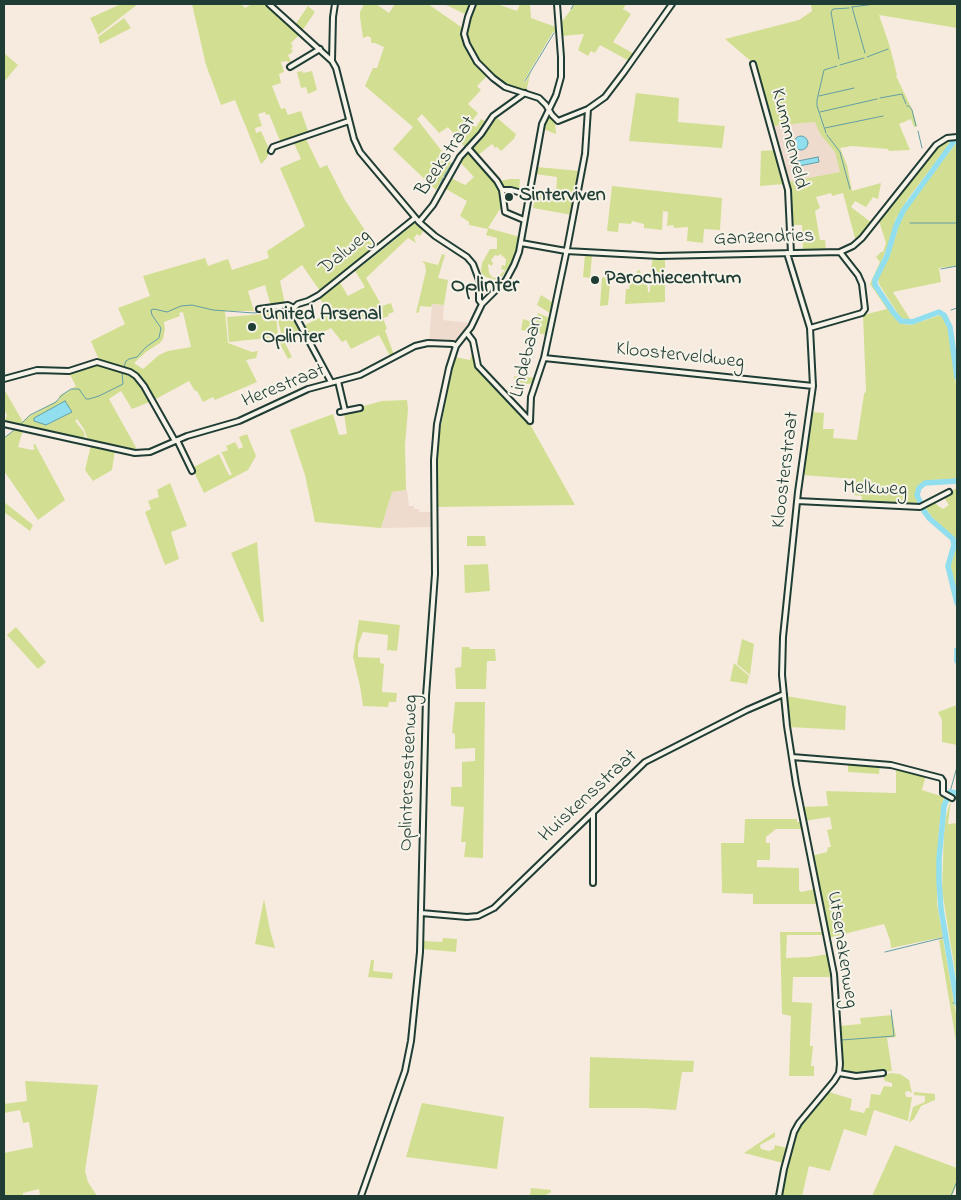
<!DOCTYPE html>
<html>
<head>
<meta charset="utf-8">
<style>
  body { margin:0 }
  #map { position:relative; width:961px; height:1200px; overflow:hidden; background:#f7ebdf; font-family:"Indie Flower",sans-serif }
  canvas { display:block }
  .frame { position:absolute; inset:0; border:5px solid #1f3d34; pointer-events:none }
</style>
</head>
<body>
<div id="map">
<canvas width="961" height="1200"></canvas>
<div class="frame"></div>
</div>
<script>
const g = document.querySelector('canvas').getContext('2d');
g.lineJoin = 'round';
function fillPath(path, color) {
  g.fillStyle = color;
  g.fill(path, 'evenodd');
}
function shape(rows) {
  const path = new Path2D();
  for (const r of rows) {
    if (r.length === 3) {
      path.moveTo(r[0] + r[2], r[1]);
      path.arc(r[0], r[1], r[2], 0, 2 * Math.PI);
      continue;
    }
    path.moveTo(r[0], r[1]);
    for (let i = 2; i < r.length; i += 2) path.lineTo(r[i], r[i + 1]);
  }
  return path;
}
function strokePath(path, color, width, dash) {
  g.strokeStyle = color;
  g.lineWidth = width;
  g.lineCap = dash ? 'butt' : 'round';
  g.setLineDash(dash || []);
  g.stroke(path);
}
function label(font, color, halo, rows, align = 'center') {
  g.font = font + ' "Indie Flower",sans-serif';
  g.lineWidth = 4;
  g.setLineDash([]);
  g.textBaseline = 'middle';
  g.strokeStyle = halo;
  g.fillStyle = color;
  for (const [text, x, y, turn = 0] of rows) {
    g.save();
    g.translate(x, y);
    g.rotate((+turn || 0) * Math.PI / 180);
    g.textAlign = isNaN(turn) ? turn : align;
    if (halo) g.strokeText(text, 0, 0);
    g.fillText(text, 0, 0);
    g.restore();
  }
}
fillPath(shape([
  [816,122,820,134,835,152,841,172,787,182,772,126],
  [432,304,444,305,443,320,469,323,466,330,456,341,429,341],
  [407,490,409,506,414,506,414,509,419,509,419,512,431,512,432,527,381,528,392,492]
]), '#eedbce');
fillPath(shape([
  [121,4,138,4,98,35,90,18],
  [192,4,241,4,245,8,252,4,266,4,300,34,291,43,293,47,291,48,293,52,288,55,292,64,291,65,288,61,281,62,284,72,279,74,281,83,272,86,281,109,285,108,288,115,301,111,309,134,281,143,269,114,266,115,265,112,258,114,262,126,255,128,256,133,261,131,270,151,266,159,261,164,235,100,221,105,206,65],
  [364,4,376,4,389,13,395,4,428,4,464,29,463,35,466,47,470,54,488,75,477,86,481,90,468,104,478,113,470,124,476,127,481,119,485,121,477,134,464,146,448,127,439,133,422,114,417,119,451,163,436,190,393,149,413,127,365,86,373,68,377,68,384,47,375,43,371,43,371,38,368,36,363,38,360,17,360,12],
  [444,4,472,4,467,15],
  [474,4,497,4,517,11,520,4,530,4,531,18,556,27,557,34,553,32,524,81,526,82,531,71,526,92,501,83,483,67,473,53,466,38,466,33],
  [575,4,626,4,623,9,631,14,613,42,636,55,631,62,600,45,595,53,591,51,588,56,578,50,584,34,561,36,561,23],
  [811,4,957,4,957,28,879,15,890,47,897,75,896,76,912,109,917,126,914,127,911,119,899,124,910,150,889,151,888,149,852,146,840,148,847,165,852,191,881,183,878,199,873,197,866,207,855,201,851,207,872,223,856,242,843,193,832,196,831,193,816,197,820,208,815,211,820,240,825,240,826,250,803,250,802,225,789,225,787,182,840,172,835,152,820,134,815,122,772,126,753,63,725,39,799,20,812,11],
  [308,6,315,12,302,31,295,25],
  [124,18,131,28,100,44,98,37],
  [4,53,18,65,4,82],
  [302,71,303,73,312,71,317,90,308,94,306,87,301,88,297,72],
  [636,93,679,98,678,122,725,126,722,148,629,141],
  [548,115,550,116,555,122,556,134,543,129],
  [495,116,516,134,514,139,501,151,497,147,495,148,492,144,477,156,469,148],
  [305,137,320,168,327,165,345,200,376,247,320,291,302,265,280,281,285,304,271,306,265,285,248,291,254,311,225,311,228,343,252,352,258,351,256,358,246,360,257,382,215,400,213,397,203,402,197,391,195,391,189,381,154,400,139,375,99,360,91,341,125,324,118,308,150,296,143,276,205,258,208,266,228,259,232,270,269,258,267,251,305,226,280,168,301,159,293,141],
  [183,312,191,347,168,351,159,355,143,369,134,363,146,352,160,343,163,339,165,329,164,322,180,316,179,313],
  [951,140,944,151,907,200,897,218,895,217,896,219,888,245,873,283,894,316,903,324,911,325,940,315,945,318,948,328,957,392,957,479,929,480,923,483,916,491,916,498,920,505,861,503,862,496,854,495,856,479,802,475,811,412,824,413,823,429,834,429,833,438,857,440,864,394,866,391,863,315,887,309,870,284,880,262,876,257,881,252,883,252,886,243,879,221,939,146],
  [957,142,957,266,939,268,941,282,893,292,910,319,912,320,906,320,900,317,879,284,878,278,890,254,899,225,908,207],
  [776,150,785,184,760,186,761,151],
  [468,151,492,176,500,189,503,210,500,209,488,228,520,237,512,262,499,281,483,276,481,271,482,263,490,249,497,249,497,238,486,235,488,229,469,225,469,222,460,216,467,201,444,188,449,177,465,185,474,177,459,161],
  [500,254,506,259,505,266,502,265,501,269,505,270,499,276,493,278,489,273,488,264,492,266,493,262,491,261,492,259,495,255,498,256],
  [537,167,580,171,572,215,533,208,536,195,556,196,557,177,536,174],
  [510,179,520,179,519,191,503,189,500,181],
  [612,186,722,198,720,230,704,229,703,243,687,241,688,227,674,228,673,225,667,226,668,212,663,211,662,230,644,228,644,224,632,221,631,224,619,223,618,232,607,231],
  [413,222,424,230,420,236,417,234,414,238,416,243,408,238,366,278,382,306,391,303,394,312,388,314,389,316,383,318,387,329,385,330,394,355,390,356,379,335,351,349,346,340,342,342,331,328,309,339,303,326,329,313,320,299,304,306,303,305,309,302,341,279,323,294,323,296,340,283,348,296,365,287,355,271,401,235,400,234,359,266,358,265],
  [442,254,445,255,438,278,448,280,444,305,432,304,431,307,420,306,419,312,416,313,426,271,425,264,422,261,438,265],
  [585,255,592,256,590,278,583,277],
  [653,259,665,259,665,302,625,304,626,289,629,289,630,278,635,278,637,271,640,270,641,274,644,274,644,278,647,278,648,292,650,292,650,272],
  [608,275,611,275,608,305,600,306,602,277,606,278],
  [541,295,555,304,553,315,537,305],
  [288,306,304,335,285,343,292,357,288,359,278,340,282,337,276,312,259,313,259,310],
  [276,313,278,337,229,342,227,317],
  [538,313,552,319,548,335,521,330,523,319,536,323],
  [473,348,478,367,530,424,575,505,437,507,438,441,453,364,455,357,470,360],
  [96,363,130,373,136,377,152,401,132,409,121,391,109,399,138,451,88,440,84,429,77,419,75,421,84,432,85,439,5,421,7,415,4,409,4,389,23,422,26,418,60,399,59,396,62,394,65,393,76,386,69,373],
  [65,401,72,412,47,425,34,421,34,418],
  [514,376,536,378,534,383,516,386],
  [407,400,408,410,405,445,406,490,392,492,381,528,315,522,305,475,290,430,333,414,339,435,347,434,344,413,360,410,360,407,382,401],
  [17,429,23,430,18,447,32,450,35,449,33,445,35,444,65,500,38,520,4,471,4,438],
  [247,434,256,456,248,470,204,493,192,468,219,454,229,475,232,475,221,451,223,452,228,450,226,446,235,442,239,449,243,447,239,437],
  [91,445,115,451,112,470,93,481,85,470],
  [170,483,187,526,171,532,179,559,165,565,145,512,151,509,148,501,159,497,157,490],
  [957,488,957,597,950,564,955,548,956,540,932,517,925,507,935,502,938,506,943,509,949,505,943,496],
  [4,502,33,525,30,531,4,512],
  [467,536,485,536,486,546,467,546],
  [257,542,264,622,261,622,231,553],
  [488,564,490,591,465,593,464,565],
  [359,620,400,625,397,651,387,650,388,635,363,632,358,645,358,657,380,658,380,663,384,664,382,692,397,693,396,702,389,702,388,707,363,706,360,686,353,657],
  [16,627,46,662,38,669,7,635],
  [742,639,754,644,750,675,737,664],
  [462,647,469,647,470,649,495,649,496,661,487,661,486,689,456,689,455,668,461,667],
  [734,663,749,676,747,684,730,681],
  [786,696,846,706,845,730,788,727],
  [455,702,485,702,483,858,464,857,466,842,461,842,464,807,451,806,451,787,462,787,462,762,475,761,475,748,455,749,455,734,452,733],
  [957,705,957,745,942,742,942,720,938,712],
  [848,763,880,765,879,774,848,772],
  [896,767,926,775,922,790,944,797,939,827,937,904,943,937,891,948,890,940,884,924,828,938,811,856,827,852,828,847,831,847,827,830,832,829,830,817,804,821,802,807,828,806,826,791,896,793],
  [951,799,948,824,957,823,957,984,942,890,944,833,946,816],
  [745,819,797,819,797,822,801,822,802,829,776,829,766,837,766,843,770,843,770,860,757,860,757,867,799,868,799,890,801,892,815,889,817,904,753,904,753,894,722,893,721,843,744,843],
  [264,899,270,930,275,948,255,944],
  [780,932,823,932,824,935,787,935,786,958,810,957,828,954,832,977,793,977,792,1002,812,1003,810,1041,810,1046,813,1046,811,1066,814,1066,814,1076,789,1076,791,1016,782,1014],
  [443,938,457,939,456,952,422,949,423,941,442,942],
  [943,939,957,1019,957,1047,939,940],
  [371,960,374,960,373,971,393,973,392,979,368,977],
  [892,1015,896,1037,887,1038,892,1071,862,1074,844,1072,842,1069,839,1026,861,1024,860,1018],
  [590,1057,694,1061,693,1072,682,1072,676,1110,644,1108,589,1108],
  [890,1073,900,1074,909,1080,912,1093,909,1091,905,1092,906,1097,912,1097,908,1121,874,1110,866,1136,844,1129,830,1171,809,1166,802,1196,781,1196,786,1167,797,1134,806,1117,829,1092,852,1099,850,1110,864,1113,866,1108,869,1108,871,1094,880,1095,884,1086,892,1087,892,1083,885,1081,883,1076],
  [25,1081,98,1085,85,1171,88,1182,97,1196,40,1196,39,1189,23,1193,23,1196,4,1196,4,1153,33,1147,29,1122,23,1123,20,1110,4,1113,4,1104,27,1101],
  [914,1092,935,1094,935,1100,921,1106,914,1119,909,1123,913,1107,925,1102,925,1096,914,1095],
  [422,1103,504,1117,497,1169,406,1157],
  [775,1132,775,1137,760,1145,761,1149,769,1151,774,1149,775,1145,787,1148,783,1163,744,1153],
  [895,1145,957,1168,957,1184,952,1196,872,1196],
  [531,1188,551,1190,551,1192,544,1196,530,1196]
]), '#d2df92');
const water = shape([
  [801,143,7],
  [818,157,819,162,794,167,793,162,818,157],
  [65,401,72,412,46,425,34,421,34,418,65,401]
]);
fillPath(water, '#90deee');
strokePath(water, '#639ea4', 1);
strokePath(shape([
  [852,7,865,53],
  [852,7,875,4],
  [571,9,574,4],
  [867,57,888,49],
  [839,59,831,12,833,9,849,8],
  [840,65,864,58],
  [525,81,554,33],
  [819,96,854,88],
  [880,98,902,94,906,104],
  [907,106,908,106],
  [909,106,912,110,916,126],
  [820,112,877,99],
  [825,128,883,116],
  [918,131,922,148],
  [826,133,817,106,817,100,824,70,837,66],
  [827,135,840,152,850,189],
  [464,147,479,131,489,117],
  [455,159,463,149],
  [444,176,452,163],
  [437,191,443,178],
  [910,223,957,223],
  [359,267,401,234],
  [941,269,957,266],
  [345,278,357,269],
  [297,307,315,301,343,280],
  [951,310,957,308],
  [20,425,30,415,56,402,62,395,71,389,79,389,86,399,89,399,99,396,123,384,122,372,126,361,129,359,137,357,146,347,159,338,161,328,152,315,151,310,154,309,167,312,181,306,192,305,213,310,254,313,288,308],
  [4,438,17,428],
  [950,792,957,767],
  [885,952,946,937],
  [953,1003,957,1003],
  [842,1040,894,1036,891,1010],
  [951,1196,957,1181]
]), '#639ea4', 1);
strokePath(shape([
  [957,137,903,211,896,226,887,256,875,280,875,285,893,312,901,321,912,322,939,312,944,315,950,327,957,377],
  [957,481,925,483,919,488,917,495,924,511,930,519,953,539,954,545,948,566,957,603],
  [957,650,957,661],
  [957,793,950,792,944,806,939,859,939,881,941,909,957,1003]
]), '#90deee', 5.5);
const minor = shape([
  [269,4,332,61,336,68,354,139,360,152,419,222,435,236,467,257,473,264,479,280,479,300,482,304],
  [473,4,468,17,464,34,467,44,477,62,493,78,505,87,539,98,546,105,552,115,558,121,588,109,605,97,624,72,672,4],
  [332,61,333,17,335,4],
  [753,64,788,190,791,253],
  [290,67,320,49],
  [468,148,497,181,502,190,505,212,524,220],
  [271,151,273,147,349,121],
  [502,190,511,190,529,195],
  [419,222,433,205,460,157,481,134,493,116,525,93],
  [521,243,566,251,659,256,840,252,853,246,862,238,936,145,947,138,957,137],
  [259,309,288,305,294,308],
  [810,328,862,313,865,309,862,284,858,275,840,252],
  [467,333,473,341,478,366,530,421],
  [544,358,813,386],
  [4,379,37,370,69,371,97,362,130,372,136,376,144,386,175,441],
  [338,381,345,411],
  [331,382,295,315,294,308,298,304,308,301,319,295,415,218],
  [340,412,360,408],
  [530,421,531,397,544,358,567,249,585,154,588,109],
  [4,424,135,453,150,452,187,436,239,421,308,389,360,375,415,346,428,343,453,344,456,346],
  [177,440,192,471],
  [797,501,920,507,949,492],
  [792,757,891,765,941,778,943,781,943,793,952,798],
  [593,812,593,883],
  [421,913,467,917,478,916,494,908,645,762,747,710,784,694],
  [839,1073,856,1076,883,1073],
  [361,1196,405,1071,411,1041,420,952,426,696,435,574,434,460,437,424,449,368,456,346,471,327,482,304,506,280,514,265,519,252,542,124,556,95,561,77,561,57,557,4],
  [779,1196,784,1169,794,1132,799,1123,834,1081,839,1073,840,1064,834,974,796,784,787,726,782,675,783,637,798,492,813,386,810,328,787,253]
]);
strokePath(minor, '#1f3d34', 8);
strokePath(minor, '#f7f3e8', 4);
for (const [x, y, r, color] of [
  [509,197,5,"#1f3d34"],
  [595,280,5,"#1f3d34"],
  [252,327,5,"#1f3d34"]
]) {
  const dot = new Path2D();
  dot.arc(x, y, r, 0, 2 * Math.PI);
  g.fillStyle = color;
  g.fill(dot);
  strokePath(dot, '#f7f3e8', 2);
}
label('20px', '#1f3d34', '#f7f3e8', [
  ["Kummenveld",788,139,76],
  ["Beekstraat",447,157,-56],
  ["Ganzendries",764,239,-2],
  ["Dalweg",346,253,-39],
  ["Lindebaan",528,357,-76],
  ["Kloosterveldweg",680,357,6],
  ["Herestraat",284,387,-22],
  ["Kloosterstraat",787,470,-83],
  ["Melkweg",875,490,2],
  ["Oplintersesteenweg",410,773,-88],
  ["Huiskensstraat",589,797,-43],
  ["Utsenakenweg",841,950,81]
]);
label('bold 20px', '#1f3d34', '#f7f3e8', [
  ["Sinterviven",519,197],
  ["Parochiecentrum",605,280],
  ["United Arsenal",262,316],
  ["Oplinter",262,339]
], 'left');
label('bold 22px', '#1f3d34', '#f7f3e8', [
  ["Oplinter",485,287]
]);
</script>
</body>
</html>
